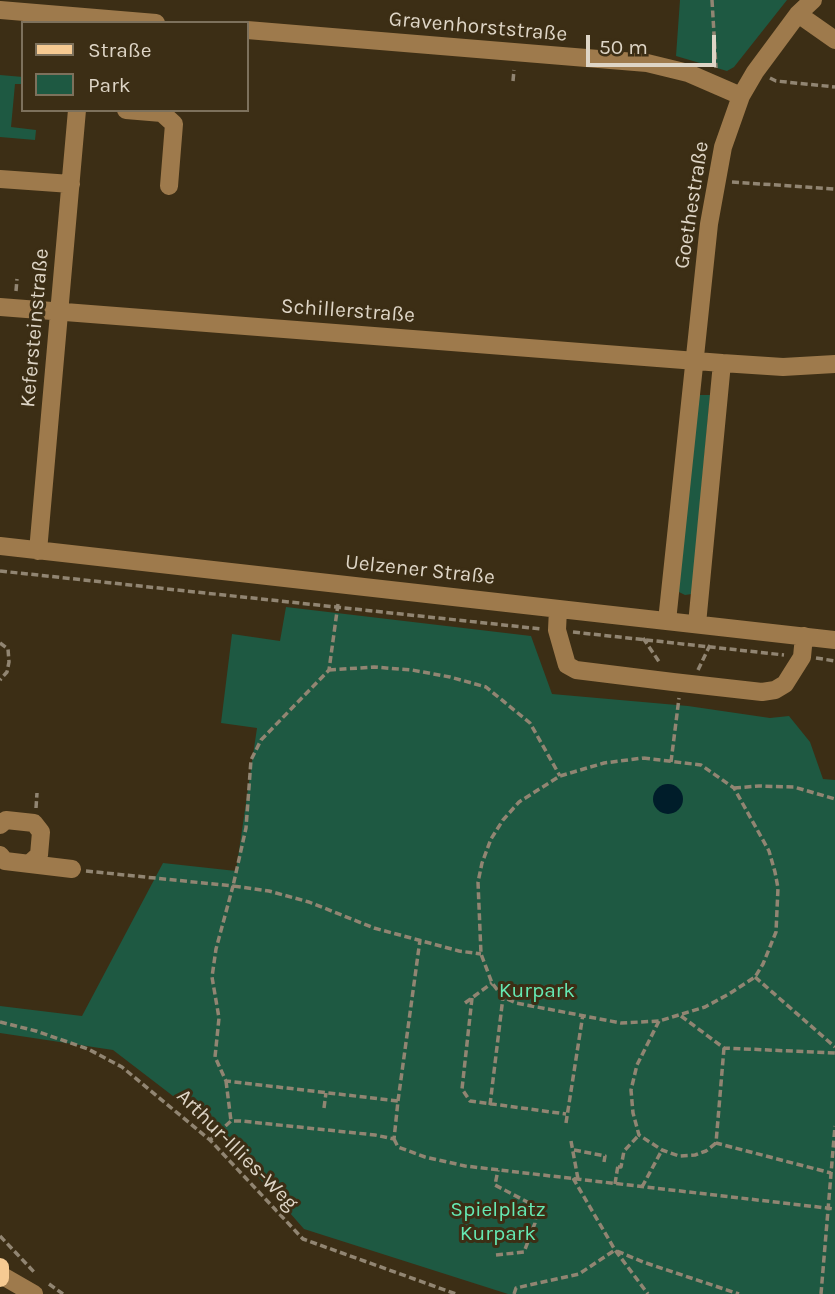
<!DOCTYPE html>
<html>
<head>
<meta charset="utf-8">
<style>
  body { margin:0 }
  #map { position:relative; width:835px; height:1294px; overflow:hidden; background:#3c2e15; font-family:Karla,sans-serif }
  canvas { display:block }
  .legend { position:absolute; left:21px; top:21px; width:228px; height:91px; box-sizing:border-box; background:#3c2e15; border:2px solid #7d715c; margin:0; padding:9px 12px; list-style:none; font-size:21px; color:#ded5c6 }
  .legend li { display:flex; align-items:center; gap:14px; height:35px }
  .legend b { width:35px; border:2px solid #7d715c }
  .scale { position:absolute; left:586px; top:35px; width:130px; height:32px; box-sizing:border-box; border:4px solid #ded5c6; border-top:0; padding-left:9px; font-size:21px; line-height:24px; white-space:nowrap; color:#ded5c6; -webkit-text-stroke:5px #3c2e15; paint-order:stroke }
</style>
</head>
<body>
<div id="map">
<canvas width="835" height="1294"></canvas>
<ul class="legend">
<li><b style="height:9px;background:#f6ca92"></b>Straße</li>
<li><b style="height:19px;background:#1e5942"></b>Park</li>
</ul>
<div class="scale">50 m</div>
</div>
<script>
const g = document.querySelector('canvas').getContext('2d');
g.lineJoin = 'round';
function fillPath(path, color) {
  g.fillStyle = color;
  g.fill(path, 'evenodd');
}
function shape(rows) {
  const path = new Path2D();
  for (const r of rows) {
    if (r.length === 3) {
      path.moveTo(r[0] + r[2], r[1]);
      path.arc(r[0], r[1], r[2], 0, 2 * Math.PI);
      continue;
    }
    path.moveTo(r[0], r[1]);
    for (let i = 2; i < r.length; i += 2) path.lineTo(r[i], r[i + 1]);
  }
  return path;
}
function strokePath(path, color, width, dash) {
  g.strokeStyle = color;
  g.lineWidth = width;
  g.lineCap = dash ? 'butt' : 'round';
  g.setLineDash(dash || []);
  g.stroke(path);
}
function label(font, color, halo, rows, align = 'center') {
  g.font = font + ' Karla,sans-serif';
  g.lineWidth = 6;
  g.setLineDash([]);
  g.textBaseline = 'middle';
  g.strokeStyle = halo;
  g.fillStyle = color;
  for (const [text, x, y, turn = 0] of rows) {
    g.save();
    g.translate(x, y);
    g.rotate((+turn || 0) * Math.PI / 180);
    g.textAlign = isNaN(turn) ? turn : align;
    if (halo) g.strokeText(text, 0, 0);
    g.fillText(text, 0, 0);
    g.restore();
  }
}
fillPath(shape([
  [680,0,787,0,734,67,727,71,676,56],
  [0,75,23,77,23,84,15,84,11,127,36,130,35,140,0,137],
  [699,395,710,395,692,594,685,595,679,592,677,585],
  [286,607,531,636,552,694,688,706,770,718,789,716,810,742,823,779,835,780,835,1294,508,1294,304,1229,216,1129,113,1050,0,1033,0,1006,82,1016,163,863,236,871,257,728,221,723,232,634,280,641]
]), '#1e5942');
fillPath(shape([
  [668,799,15]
]), '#001d2a');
strokePath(shape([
  [712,0,716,68],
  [770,78,776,81,835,87],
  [513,81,514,70],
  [732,182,835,189],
  [16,291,17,279],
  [0,571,541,629],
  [338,604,329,670,261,740,251,760,246,828,233,886,269,891,309,902,374,928,459,951,481,954],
  [573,632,784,655],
  [643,638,660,663],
  [0,643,8,649,9,662,7,672,0,680],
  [816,658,835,661],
  [329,670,374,667,412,670,450,677,486,687,530,723,560,776],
  [698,670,710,645],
  [643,758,701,765,734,788,769,851,775,872,778,888,776,932,763,964,755,977,729,994,705,1007,659,1021,621,1023,516,1003,503,997,492,983,481,954,478,882,482,863,491,839,503,820,519,802,560,776,604,763,643,758],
  [671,762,679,698],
  [734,788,759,786,794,787,835,799],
  [36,808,37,793],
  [86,871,233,886,216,949,212,977,219,1018,215,1057,226,1081,398,1101,394,1139,375,1135,241,1121,231,1121,210,1140],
  [755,977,835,1047],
  [472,998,462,1089,470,1101,566,1114],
  [465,1003,492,983],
  [681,1016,724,1048,835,1053],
  [659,1021,637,1065,631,1090,633,1113,639,1135,662,1150,679,1156,695,1155,706,1151,716,1143],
  [0,1022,36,1031,88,1049,122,1067,210,1140,303,1239,456,1294],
  [724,1048,716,1143,831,1173],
  [226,1081,231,1121],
  [398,1101,420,940],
  [490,1105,503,997],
  [324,1108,326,1093],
  [566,1123,583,1014],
  [394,1139,398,1147,425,1157,465,1166,835,1209],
  [571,1141,578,1179],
  [574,1150,605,1156,604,1162],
  [618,1167,621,1167,624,1151,639,1135],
  [573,1178,615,1250,648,1294],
  [615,1184,618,1165],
  [642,1187,662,1150],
  [0,1236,35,1273],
  [617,1251,643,1262,739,1294],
  [496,1255,524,1252,535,1223,537,1207,495,1185,498,1170],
  [49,1284,63,1294],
  [514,1294,516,1288,579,1274,615,1250],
  [821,1294,835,1126]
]), '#918572', 3.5, [7, 3.5]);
strokePath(shape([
  [0,10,156,23],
  [798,14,835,40],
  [247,30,647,63,688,73,741,96],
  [126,110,162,113,174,124,169,186],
  [0,179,71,184],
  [0,307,722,363,783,367,835,364],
  [0,546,835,640],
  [38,551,77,110],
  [558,609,557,630,567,665,576,670,673,682,762,692,775,690,785,684,802,657,804,636],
  [667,621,709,224,723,147,741,96,755,72,798,14,813,0],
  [697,624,722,363],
  [0,825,6,820,34,823,41,832,39,855,29,864],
  [0,855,5,861,72,869],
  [1,1275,34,1294]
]), '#9e7a4c', 18);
strokePath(shape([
  [0,1267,0,1278]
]), '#f6ca92', 18);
label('21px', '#ded5c6', '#3c2e15', [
  ["Gravenhorststraße",478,27,5],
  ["Goethestraße",692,205,-81],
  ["Schillerstraße",348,311,4],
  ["Kefersteinstraße",35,328,-85],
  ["Uelzener Straße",420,570,6],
  ["Arthur-Illies-Weg",237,1150,45]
]);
label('21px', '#65e9b3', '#3c2e15', [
  ["Kurpark",537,991],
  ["Spielplatz",498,1210],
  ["Kurpark",498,1234]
]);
</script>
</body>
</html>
